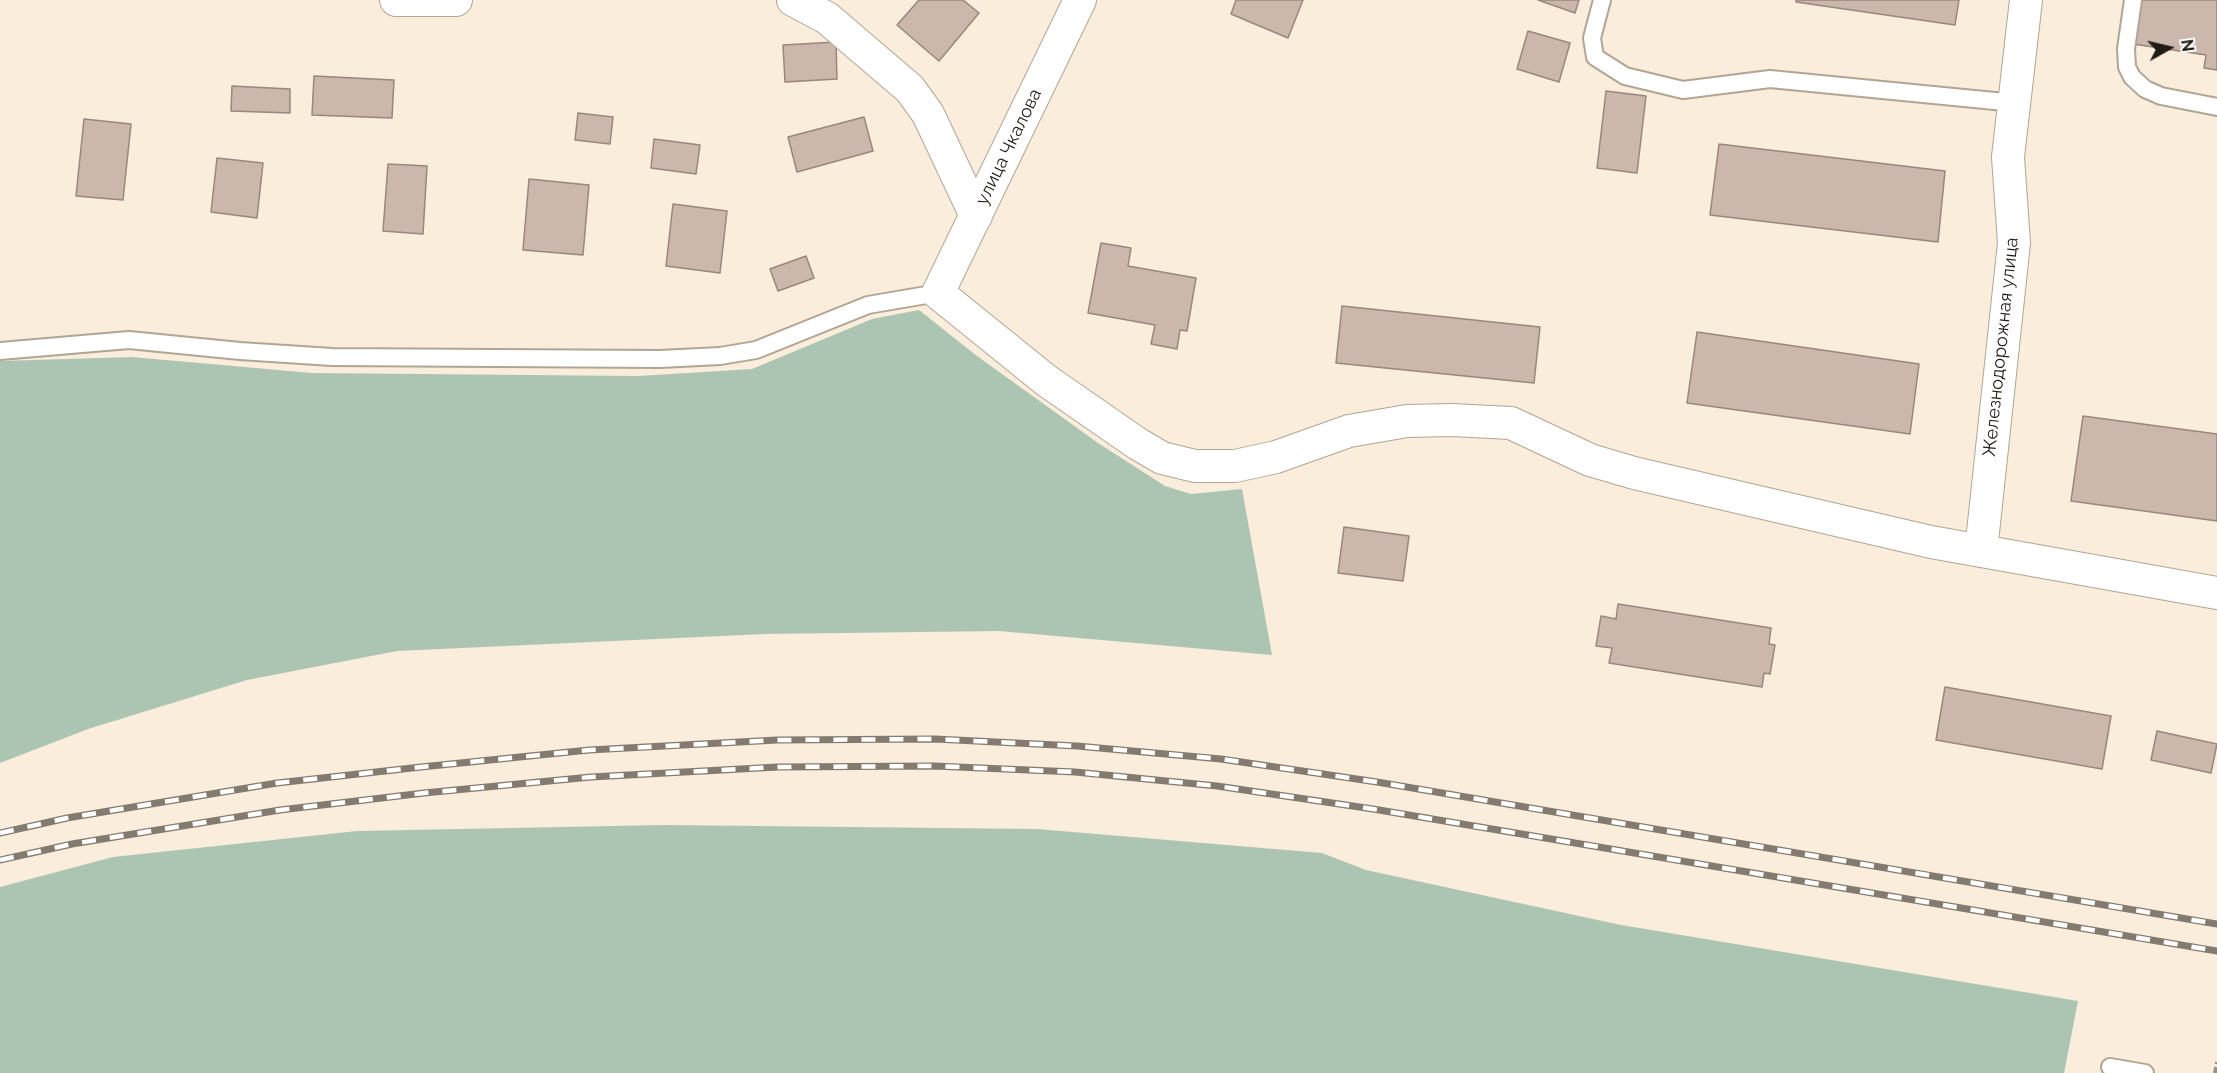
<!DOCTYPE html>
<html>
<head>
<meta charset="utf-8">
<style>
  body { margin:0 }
  #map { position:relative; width:2217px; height:1073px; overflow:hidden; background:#faeddb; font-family:Raleway,sans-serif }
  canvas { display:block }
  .north { position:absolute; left:2139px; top:18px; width:60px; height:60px; -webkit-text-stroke:4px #fff; paint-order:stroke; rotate:82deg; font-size:16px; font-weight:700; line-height:24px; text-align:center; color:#201b15 }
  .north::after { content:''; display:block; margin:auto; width:21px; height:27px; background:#201b15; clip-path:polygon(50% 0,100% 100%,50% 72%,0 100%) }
</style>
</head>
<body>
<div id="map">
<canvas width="2217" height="1073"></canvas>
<div class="north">N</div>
</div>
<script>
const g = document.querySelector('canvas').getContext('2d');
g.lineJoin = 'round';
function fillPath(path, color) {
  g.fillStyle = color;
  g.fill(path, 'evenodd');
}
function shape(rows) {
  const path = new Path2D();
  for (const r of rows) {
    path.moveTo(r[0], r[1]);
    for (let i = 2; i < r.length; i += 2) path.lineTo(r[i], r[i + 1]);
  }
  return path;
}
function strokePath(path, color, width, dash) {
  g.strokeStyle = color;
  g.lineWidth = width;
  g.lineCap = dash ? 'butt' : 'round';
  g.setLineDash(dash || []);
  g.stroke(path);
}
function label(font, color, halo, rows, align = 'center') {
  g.font = font + ' Raleway,sans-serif';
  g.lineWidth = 4.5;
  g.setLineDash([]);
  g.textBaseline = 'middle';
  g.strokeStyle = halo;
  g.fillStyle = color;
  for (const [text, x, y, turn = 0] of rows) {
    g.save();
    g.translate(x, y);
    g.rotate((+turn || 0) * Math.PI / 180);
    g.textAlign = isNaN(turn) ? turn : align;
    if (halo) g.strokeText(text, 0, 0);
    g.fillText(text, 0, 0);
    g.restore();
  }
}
fillPath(shape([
  [919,310,977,356,1098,443,1165,486,1191,494,1242,489,1272,655,999,631,765,634,397,651,247,680,88,729,0,763,0,361,132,357,312,373,638,376,752,369,872,319],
  [664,825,1037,829,1322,853,1366,870,1621,925,2078,1001,2064,1073,0,1073,0,887,113,857,357,831]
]), '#acc5b3');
const building = shape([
  [919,0,963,0,979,13,939,61,897,25,919,0],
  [1236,0,1303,0,1288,38,1231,14,1236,0],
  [1538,0,1579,0,1575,13,1538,0],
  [1796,0,1959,0,1955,25,1796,2,1796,0],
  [2139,0,2217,0,2217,70,2204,68,2206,55,2133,44,2139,0],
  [1528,31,1570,43,1559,82,1517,69,1528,31],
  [836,42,837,79,785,82,783,45,836,42],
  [314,76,394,80,392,118,312,115,314,76],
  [232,86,290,89,290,113,231,111,232,86],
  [1606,91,1646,96,1637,173,1597,168,1606,91],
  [578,113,613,117,610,144,575,140,578,113],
  [864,117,873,151,797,172,788,137,864,117],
  [84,119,131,124,123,200,76,196,84,119],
  [654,139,700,145,696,174,651,168,654,139],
  [1719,144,1945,171,1938,242,1710,215,1719,144],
  [217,158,263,163,257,218,211,212,217,158],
  [388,164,427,166,423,234,383,231,388,164],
  [529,179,589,185,583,255,523,250,529,179],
  [673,204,727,211,720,273,666,266,673,204],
  [1101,243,1131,248,1128,266,1196,278,1187,331,1180,330,1177,349,1151,344,1155,325,1088,313,1101,243],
  [806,256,814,278,778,291,770,269,806,256],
  [1342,306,1540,327,1534,383,1336,363,1342,306],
  [1697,332,1919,364,1910,434,1687,403,1697,332],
  [2083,416,2217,434,2217,521,2071,501,2083,416],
  [1344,527,1409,536,1403,581,1338,573,1344,527],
  [1618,604,1771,628,1769,644,1775,645,1770,674,1764,673,1762,687,1609,663,1612,648,1596,646,1601,616,1616,619,1618,604],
  [1945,687,2111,716,2102,769,1936,740,1945,687],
  [2157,731,2217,744,2211,773,2151,760,2157,731]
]);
fillPath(building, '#cbb7ac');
strokePath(building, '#99867c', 1.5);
const lane = shape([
  [1602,0,1592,38,1595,57,1625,76,1683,90,1770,79,2015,103],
  [2133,0,2126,49,2127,67,2132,77,2145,89,2161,96,2217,107],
  [0,351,129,340,240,351,332,357,660,359,720,356,756,350,868,305,938,293],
  [2110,1067,2145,1073]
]);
const street = shape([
  [396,0,456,0],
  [793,0,827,18,910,89,928,114,976,216],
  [1080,0,938,293,1047,381,1138,444,1162,458,1195,466,1235,466,1276,457,1349,431,1407,421,1452,420,1511,423,1590,460,1634,473,1931,542,2217,593],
  [1981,551,2014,243,2008,157,2026,0]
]);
strokePath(lane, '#b1a594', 20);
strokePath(street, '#b1a594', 34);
strokePath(shape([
  [2215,1073,2217,1062]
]), '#999083', 4, [6, 3]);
strokePath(lane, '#fff', 16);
strokePath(street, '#fff', 32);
const rail = shape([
  [0,833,67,818,277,783,421,767,589,750,777,740,935,739,1077,746,1221,759,1377,782,2217,924],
  [0,860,72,844,280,810,424,793,591,777,778,767,934,766,1075,772,1217,786,1373,809,2217,951]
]);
strokePath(rail, '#847b70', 7);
strokePath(rail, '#fff', 4.5, [14]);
label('18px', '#201b15', '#fff', [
  ["улица Чкалова",1009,147,-64],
  ["Железнодорожная улица",2001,347,-84]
]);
</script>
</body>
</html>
